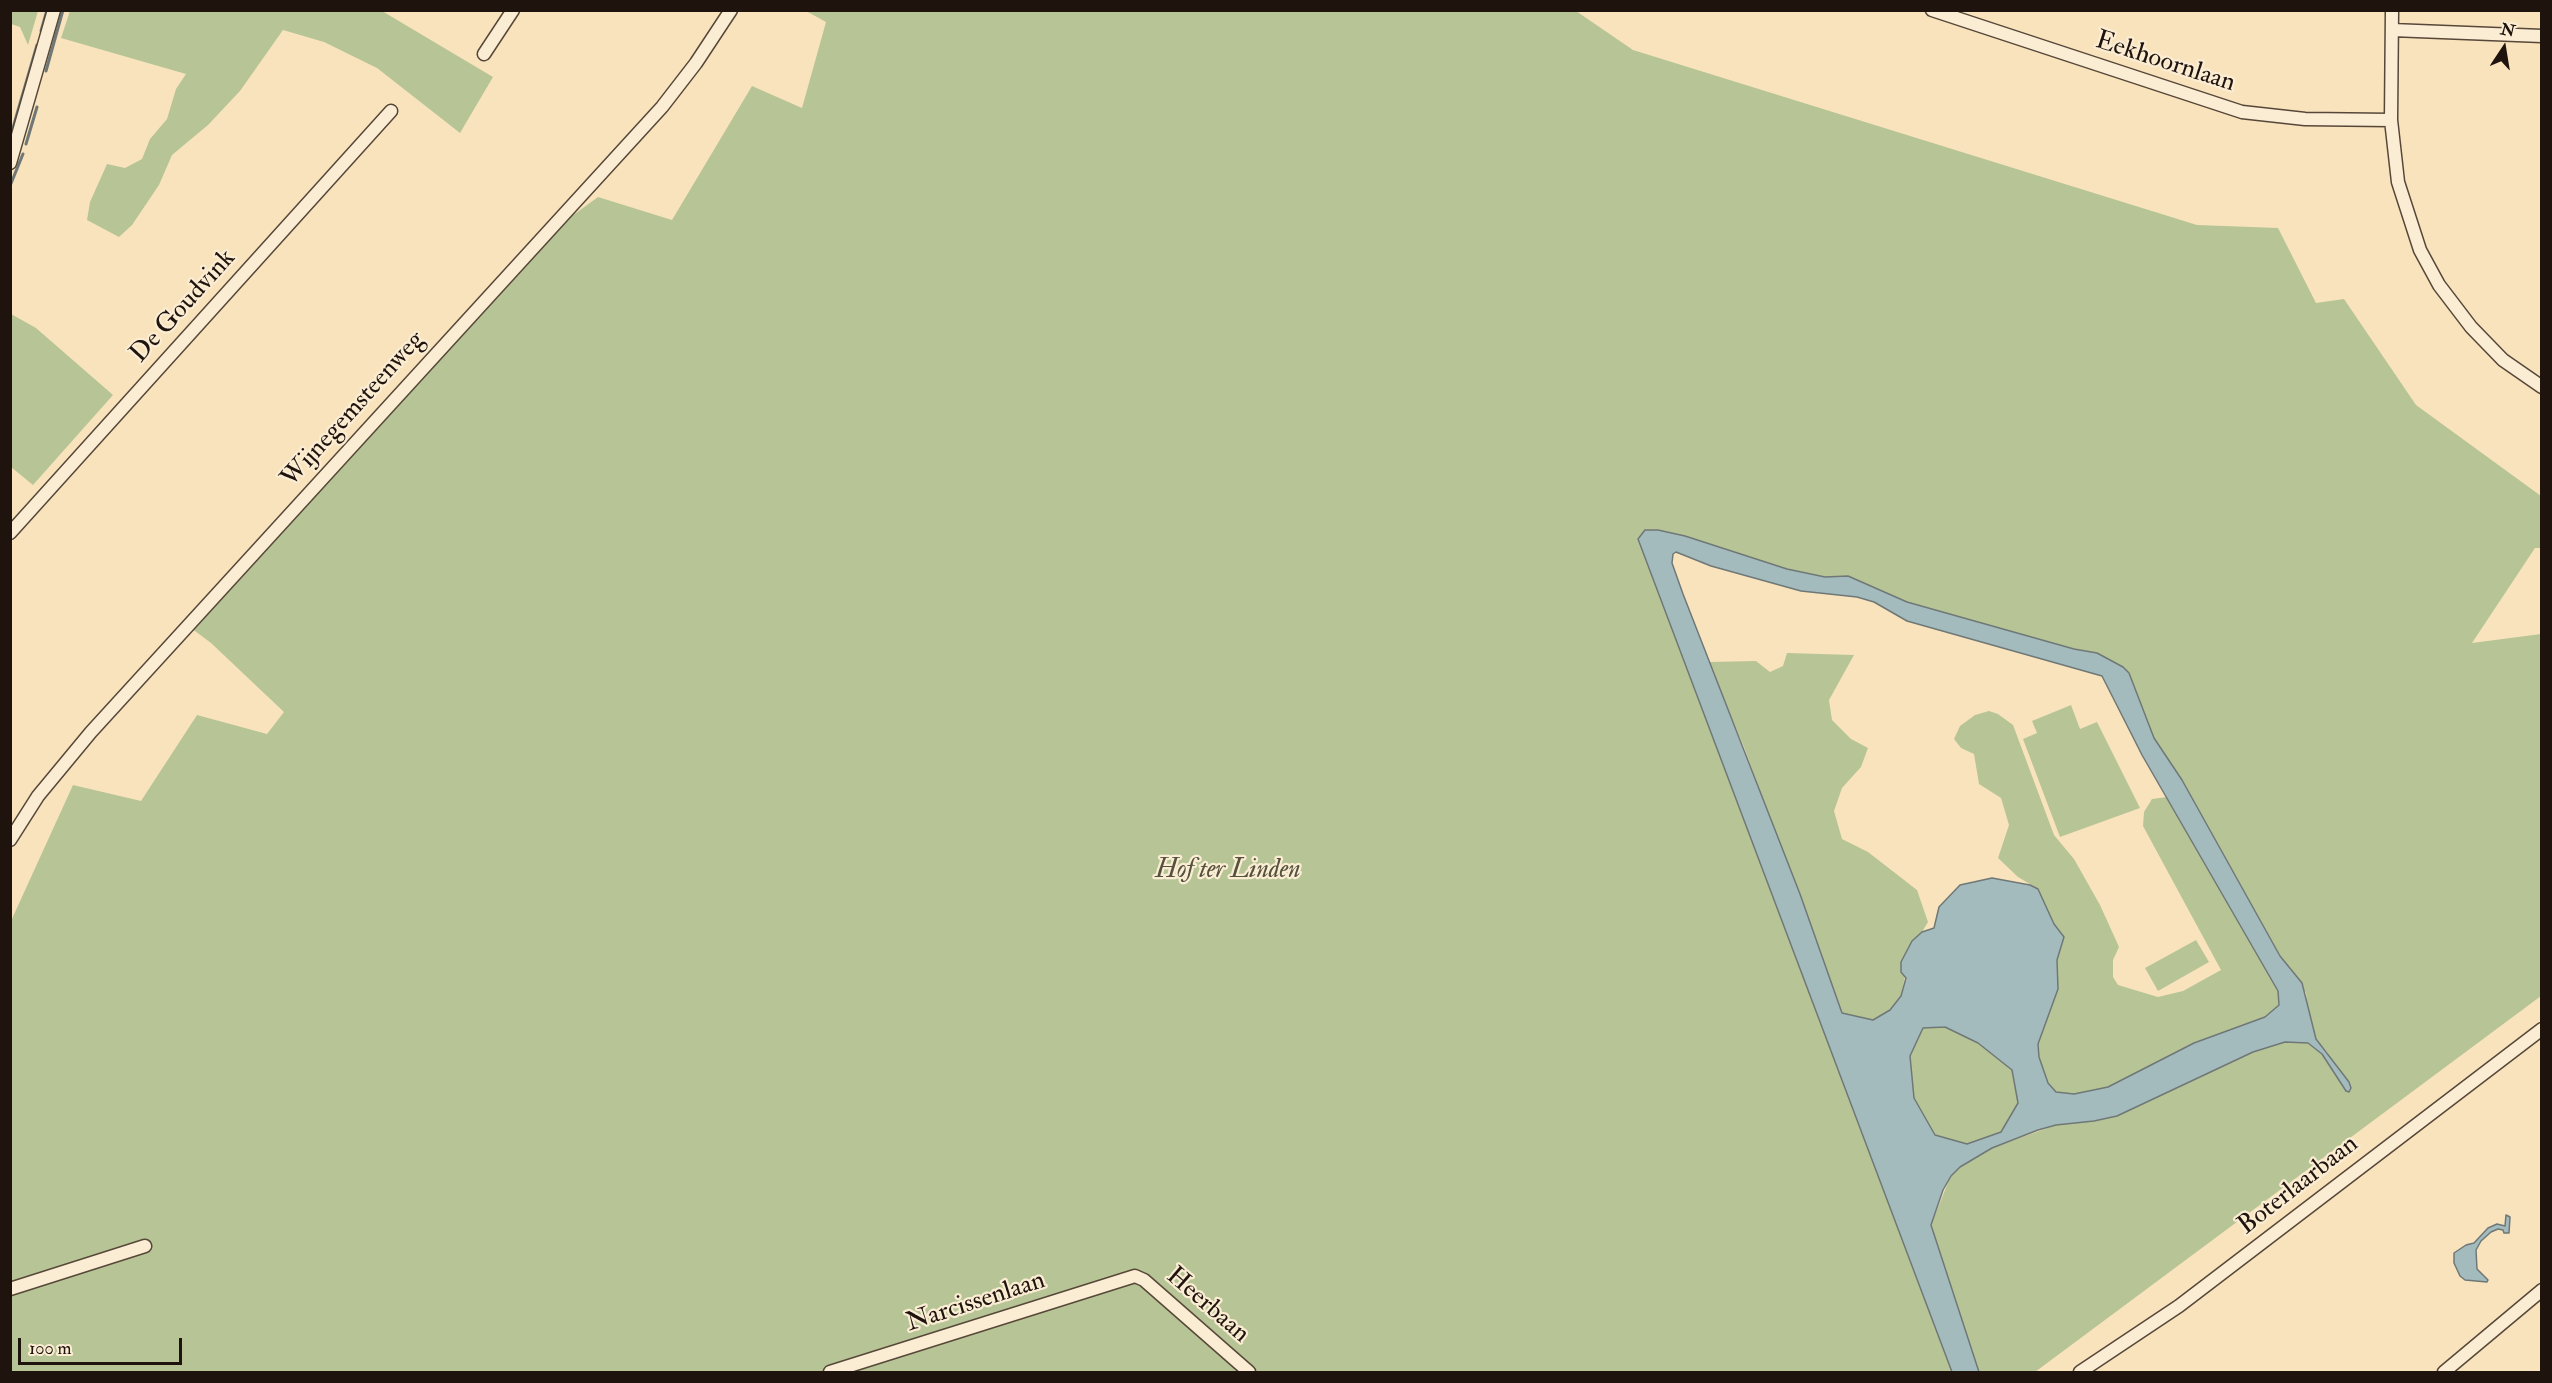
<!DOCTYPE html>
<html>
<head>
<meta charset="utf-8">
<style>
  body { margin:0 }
  #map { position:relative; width:2552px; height:1383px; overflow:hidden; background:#f9e3bc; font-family:"IM FELL Double Pica",serif }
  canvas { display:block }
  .frame { position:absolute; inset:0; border:12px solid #1f130d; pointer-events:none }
  .north { position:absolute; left:2474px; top:18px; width:60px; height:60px; -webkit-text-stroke:4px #fbedd3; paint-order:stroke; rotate:12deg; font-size:16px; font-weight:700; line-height:24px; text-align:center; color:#1f130d }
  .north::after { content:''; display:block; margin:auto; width:21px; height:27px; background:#1f130d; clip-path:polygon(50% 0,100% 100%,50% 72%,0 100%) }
  .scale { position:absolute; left:18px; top:1338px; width:164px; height:27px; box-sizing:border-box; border:3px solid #1f130d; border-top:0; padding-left:8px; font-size:18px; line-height:21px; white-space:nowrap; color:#1f130d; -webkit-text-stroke:4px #fbedd3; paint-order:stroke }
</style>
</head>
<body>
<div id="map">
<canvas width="2552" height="1383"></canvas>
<div class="frame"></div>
<div class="north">N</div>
<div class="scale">100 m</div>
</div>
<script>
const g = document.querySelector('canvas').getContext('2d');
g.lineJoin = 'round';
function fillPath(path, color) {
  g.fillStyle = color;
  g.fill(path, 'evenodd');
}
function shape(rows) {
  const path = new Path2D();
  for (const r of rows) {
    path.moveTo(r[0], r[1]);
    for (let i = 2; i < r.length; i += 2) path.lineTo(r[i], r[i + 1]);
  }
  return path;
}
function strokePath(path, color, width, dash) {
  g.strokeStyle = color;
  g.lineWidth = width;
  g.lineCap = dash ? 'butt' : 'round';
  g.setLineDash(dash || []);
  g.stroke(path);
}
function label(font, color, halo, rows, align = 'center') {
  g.font = font + ' "IM FELL Double Pica",serif';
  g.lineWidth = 4.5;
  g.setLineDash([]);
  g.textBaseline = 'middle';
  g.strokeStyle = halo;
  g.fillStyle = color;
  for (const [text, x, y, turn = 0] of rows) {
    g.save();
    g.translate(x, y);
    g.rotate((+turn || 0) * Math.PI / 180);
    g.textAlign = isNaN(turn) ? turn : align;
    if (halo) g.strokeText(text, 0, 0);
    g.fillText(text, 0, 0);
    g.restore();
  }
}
fillPath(shape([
  [11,10,38,11,28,45,20,27,11,24],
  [70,11,382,11,493,77,460,133,377,68,324,42,283,30,240,91,208,125,172,155,159,185,132,225,119,237,87,220,90,202,107,164,125,168,142,159,150,139,167,119,176,89,186,74,61,38],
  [806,11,1576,11,1633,50,2197,225,2278,228,2316,303,2344,299,2416,405,2541,496,2541,548,2535,548,2472,643,2541,634,2541,996,2035,1372,1979,1372,1931,1225,1951,1175,1960,1167,1992,1148,2056,1125,2094,1121,2117,1116,2253,1052,2285,1042,2307,1043,2322,1054,2331,1066,2328,1053,2316,1039,2308,1013,2306,993,2280,956,2182,780,2154,738,2129,673,2123,667,2097,653,2074,649,1907,602,1848,576,1825,577,1787,569,1685,536,1658,530,1645,530,1639,539,1952,1372,11,1372,11,921,73,785,141,801,197,715,267,734,284,712,211,643,191,628,561,224,598,197,672,220,752,86,802,108,826,22],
  [11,314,36,328,113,395,33,485,11,467],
  [1787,653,1854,655,1829,700,1832,720,1851,739,1868,748,1861,767,1842,788,1834,811,1842,839,1868,852,1917,890,1928,922,1922,932,1912,941,1901,996,1890,1010,1873,1020,1842,1014,1800,894,1784,858,1744,747,1708,662,1756,661,1770,672,1783,666],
  [2071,705,2080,729,2097,722,2140,808,2060,837,2023,739,2037,733,2032,721],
  [1989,711,1998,714,2013,725,2054,835,2074,859,2100,905,2119,947,2113,960,2113,977,2118,985,2158,997,2183,991,2221,970,2143,826,2144,812,2152,799,2167,797,2278,991,2280,998,2277,1008,2265,1017,2194,1043,2108,1087,2074,1094,2056,1092,2048,1083,2039,1057,2038,1044,2058,989,2057,960,2064,937,2054,924,2038,889,2018,877,1998,858,2009,825,2001,798,1979,784,1974,754,1961,748,1954,739,1960,726,1975,715],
  [2196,940,2209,962,2158,991,2145,968],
  [1945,1027,1978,1043,2012,1070,2018,1103,2001,1132,1967,1144,1935,1135,1914,1098,1910,1056,1923,1028]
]), '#b7c596');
const water = shape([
  [1645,530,1658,530,1685,536,1787,569,1825,577,1848,576,1907,602,2074,649,2097,653,2123,667,2129,673,2154,738,2182,780,2280,956,2302,983,2316,1039,2349,1082,2351,1088,2349,1092,2346,1091,2322,1054,2308,1043,2285,1042,2253,1052,2117,1116,2094,1121,2056,1125,2038,1130,1992,1148,1960,1167,1951,1176,1943,1190,1931,1225,1979,1372,1952,1372,1638,539,1645,530],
  [1676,552,1711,566,1801,591,1857,597,1874,602,1907,621,2102,676,2142,755,2278,991,2279,1005,2265,1017,2194,1043,2108,1087,2074,1094,2056,1092,2048,1083,2039,1057,2038,1044,2058,989,2057,960,2064,937,2054,924,2038,889,2030,885,1992,878,1960,885,1939,907,1934,928,1922,932,1912,941,1901,962,1901,972,1906,978,1901,996,1890,1010,1873,1020,1842,1013,1800,894,1683,594,1672,563,1673,554,1676,552],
  [1945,1027,1978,1043,2012,1070,2018,1103,2001,1132,1967,1144,1935,1135,1914,1098,1910,1056,1923,1028,1945,1027],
  [2506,1215,2510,1217,2509,1233,2504,1233,2503,1230,2498,1229,2491,1232,2481,1241,2476,1250,2477,1269,2488,1280,2487,1282,2465,1280,2460,1276,2454,1263,2454,1253,2466,1245,2474,1243,2488,1228,2497,1224,2505,1226,2506,1215]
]);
fillPath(water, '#a4bbbd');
strokePath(water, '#6f7877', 1.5);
strokePath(shape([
  [41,31,47,10],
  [46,71,63,10],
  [10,138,37,45],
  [26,144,37,107],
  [10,186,23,154]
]), '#6f7877', 3);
const minor = shape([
  [1932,10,2242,112,2305,119,2391,120],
  [2392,10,2391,120,2398,182,2420,250,2439,285,2471,327,2503,360,2542,387],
  [2392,30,2542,36],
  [484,54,513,10],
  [10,163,54,10],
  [10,533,391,111],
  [10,840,38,796,91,732,662,107,696,63,731,10],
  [10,1289,145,1246],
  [830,1372,1135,1276,1144,1280,1249,1372],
  [2080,1372,2179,1306,2542,1029],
  [2444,1372,2542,1290]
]);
strokePath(minor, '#564739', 15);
strokePath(minor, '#fbedd3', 12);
label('26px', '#1f130d', '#fbedd3', [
  ["Eekhoornlaan",2165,63,18],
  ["De Goudvink",184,307,-48],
  ["Wijnegemsteenweg",354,410,-48],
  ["Boterlaarbaan",2299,1186,-38],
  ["Narcissenlaan",976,1303,-18],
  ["Heerbaan",1207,1306,41]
]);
label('italic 26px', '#54513d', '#fbedd3', [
  ["Hof ter Linden",1228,871]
]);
</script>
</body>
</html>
